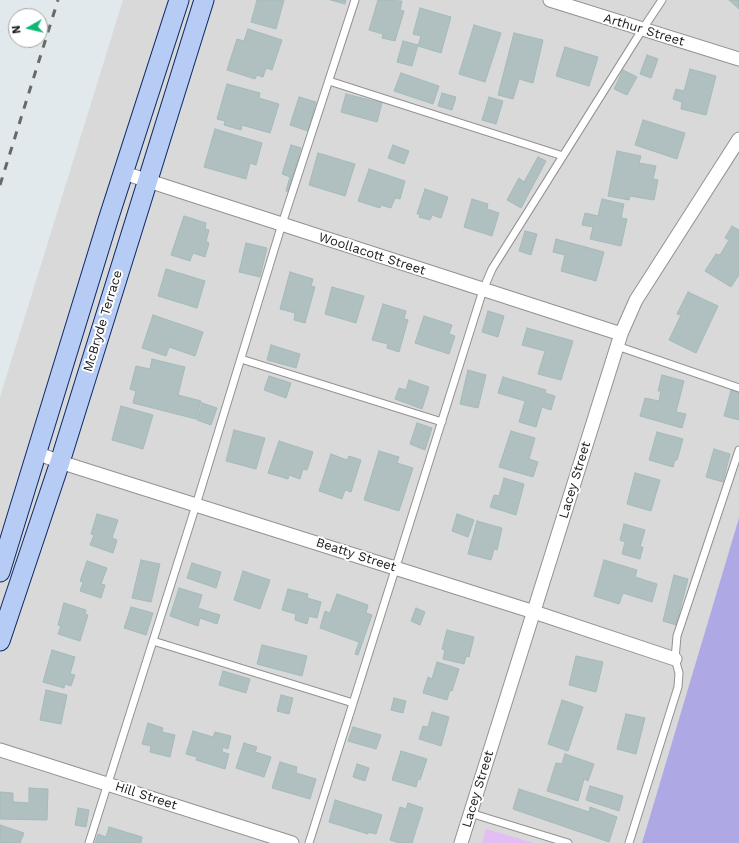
<!DOCTYPE html>
<html>
<head>
<meta charset="utf-8">
<style>
  body { margin:0 }
  #map { position:relative; width:739px; height:843px; overflow:hidden; background:#e1e9ec; font-family:"Work Sans",sans-serif }
  canvas { display:block }
  .north { position:absolute; left:8px; top:8px; width:40px; height:40px; box-sizing:border-box; background:#fff; border:1px solid #a4a4a4; border-radius:50%; rotate:262deg; font-size:11px; font-weight:700; line-height:16px; text-align:center; color:#1b1b1b }
  .north::after { content:''; display:block; margin:auto; width:14px; height:18px; background:#0db972; clip-path:polygon(50% 0,100% 100%,50% 72%,0 100%) }
</style>
</head>
<body>
<div id="map">
<canvas width="739" height="843"></canvas>
<div class="north">N</div>
</div>
<script>
const g = document.querySelector('canvas').getContext('2d');
g.lineJoin = 'round';
function fillPath(path, color) {
  g.fillStyle = color;
  g.fill(path, 'evenodd');
}
function shape(rows) {
  const path = new Path2D();
  for (const r of rows) {
    path.moveTo(r[0], r[1]);
    for (let i = 2; i < r.length; i += 2) path.lineTo(r[i], r[i + 1]);
  }
  return path;
}
function strokePath(path, color, width, dash) {
  g.strokeStyle = color;
  g.lineWidth = width;
  g.lineCap = dash ? 'butt' : 'round';
  g.setLineDash(dash || []);
  g.stroke(path);
}
function label(font, color, halo, rows, align = 'center') {
  g.font = font + ' "Work Sans",sans-serif';
  g.lineWidth = 4;
  g.setLineDash([]);
  g.textBaseline = 'middle';
  g.strokeStyle = halo;
  g.fillStyle = color;
  for (const [text, x, y, turn = 0] of rows) {
    g.save();
    g.translate(x, y);
    g.rotate((+turn || 0) * Math.PI / 180);
    g.textAlign = isNaN(turn) ? turn : align;
    if (halo) g.strokeText(text, 0, 0);
    g.fillText(text, 0, 0);
    g.restore();
  }
}
fillPath(shape([
  [123,0,739,0,739,843,0,843,0,397]
]), '#d8d9d8');
fillPath(shape([
  [739,518,739,843,642,843]
]), '#aea9e4');
fillPath(shape([
  [486,829,534,843,482,843]
]), '#e3bef5');
const building = shape([
  [257,0,284,0,276,29,251,22,257,0],
  [331,0,346,0,345,4,331,0],
  [378,0,402,1,400,10,404,11,395,41,382,38,383,34,369,30,378,0],
  [729,0,739,0,739,9,729,0],
  [420,8,451,17,441,53,418,46,421,36,413,34,420,8],
  [474,25,501,33,485,82,459,74,474,25],
  [248,29,282,40,272,70,266,68,263,77,257,75,255,79,227,70,237,39,244,41,248,29],
  [514,33,543,40,533,83,519,79,513,99,498,95,514,33],
  [403,41,418,45,412,66,397,62,403,41],
  [565,47,598,57,589,86,556,76,565,47],
  [647,55,658,59,651,78,640,74,647,55],
  [690,69,716,76,706,115,681,109,682,102,673,99,676,89,684,91,690,69],
  [623,70,637,77,627,95,614,89,623,70],
  [401,73,439,86,433,104,394,91,401,73],
  [227,84,260,93,259,98,279,104,270,133,242,125,241,130,224,125,225,121,217,119,227,84],
  [442,93,456,97,452,110,438,106,442,93],
  [346,94,382,103,377,122,341,112,346,94],
  [299,97,316,102,308,131,290,125,299,97],
  [489,97,503,101,496,124,482,120,489,97],
  [643,120,685,133,677,159,635,145,643,120],
  [215,129,262,143,256,165,250,163,246,179,204,167,215,129],
  [291,145,301,148,288,192,286,191,290,177,282,174,291,145],
  [393,145,409,151,404,164,388,158,393,145],
  [617,151,641,156,639,163,656,166,653,179,658,180,654,200,630,196,629,200,608,196,617,151],
  [318,153,355,164,345,196,309,185,318,153],
  [538,157,546,161,521,208,507,200,519,178,524,182,538,157],
  [369,169,405,181,400,199,395,198,391,208,381,205,380,208,358,201,369,169],
  [425,189,448,197,441,218,432,215,430,220,419,217,420,214,417,214,425,189],
  [472,199,488,204,487,209,499,213,492,236,464,227,472,199],
  [602,199,624,204,621,218,627,219,621,246,590,239,593,227,582,225,585,213,598,216,602,199],
  [184,216,206,223,205,229,209,230,206,241,209,243,205,257,193,253,190,261,171,255,184,216],
  [732,226,739,230,739,275,731,287,705,271,716,254,720,255,729,240,725,238,732,226],
  [525,231,537,234,531,255,519,251,525,231],
  [556,239,604,252,596,281,561,271,565,255,553,252,556,239],
  [246,243,267,248,260,277,239,272,246,243],
  [166,269,205,281,197,308,158,296,166,269],
  [290,272,313,279,311,286,315,287,305,323,294,320,295,313,280,309,290,272],
  [332,287,364,296,356,323,325,314,332,287],
  [688,292,718,306,696,353,669,340,681,315,677,314,688,292],
  [383,304,406,311,404,319,408,320,399,352,387,348,388,344,372,340,383,304],
  [488,311,504,316,498,337,482,332,488,311],
  [153,315,203,332,195,356,169,347,166,356,142,348,153,315],
  [424,316,452,325,449,334,455,336,449,354,415,343,424,316],
  [527,328,573,341,561,380,538,374,545,351,522,345,527,328],
  [271,345,300,354,296,368,267,360,271,345],
  [152,359,185,367,178,395,201,401,196,419,133,403,136,391,130,389,136,366,150,369,152,359],
  [468,370,486,375,478,408,460,404,468,370],
  [662,375,684,381,676,412,686,414,682,428,640,416,645,398,659,401,661,391,658,391,662,375],
  [269,376,291,383,286,398,264,390,269,376],
  [503,377,546,390,545,393,555,396,551,410,542,407,536,427,519,422,525,401,498,393,503,377],
  [409,380,429,387,422,409,395,399,399,388,406,390,409,380],
  [732,387,739,389,739,420,724,416,732,387],
  [202,403,217,408,211,425,197,420,202,403],
  [121,406,153,415,143,449,112,440,121,406],
  [417,423,432,428,425,450,410,444,417,423],
  [234,430,265,438,256,469,226,461,234,430],
  [511,431,535,438,529,459,538,462,533,477,499,467,511,431],
  [657,432,683,439,677,460,675,460,673,467,649,460,657,432],
  [279,441,313,452,307,470,303,469,300,479,289,475,288,479,268,473,279,441],
  [714,449,730,454,723,482,706,477,714,449],
  [379,451,399,457,397,463,413,468,399,511,364,500,379,451],
  [331,454,347,460,349,456,361,460,351,492,345,490,342,499,319,491,331,454],
  [635,473,660,480,651,511,627,504,635,473],
  [504,478,524,484,516,515,490,507,494,495,499,496,504,478],
  [97,514,118,520,112,538,117,540,113,553,90,545,94,535,91,534,97,514],
  [457,514,474,520,468,537,452,531,457,514],
  [477,521,502,528,497,550,494,549,491,560,468,554,477,521],
  [624,524,645,530,640,547,643,547,640,559,622,554,625,542,620,540,624,524],
  [141,560,160,564,151,602,132,598,141,560],
  [604,560,637,570,635,577,657,584,652,602,623,593,619,604,594,596,604,560],
  [87,561,107,568,101,584,105,585,101,598,80,591,83,582,80,581,87,561],
  [192,563,221,572,216,588,187,578,192,563],
  [243,571,270,580,260,609,234,600,243,571],
  [674,575,688,579,676,625,663,621,674,575],
  [179,588,202,595,198,608,220,615,217,624,200,618,198,626,170,616,179,588],
  [288,589,308,594,307,598,321,602,317,618,309,616,307,624,295,620,296,614,282,610,288,589],
  [337,594,368,605,366,613,372,615,358,655,355,654,359,642,320,628,325,611,330,613,337,594],
  [64,603,86,610,85,614,88,615,80,641,58,634,61,626,58,625,64,603],
  [131,607,153,613,146,635,124,628,131,607],
  [416,608,425,612,420,625,411,621,416,608],
  [447,630,474,637,469,657,466,656,464,664,443,659,445,650,442,649,447,630],
  [262,645,307,656,302,676,257,664,262,645],
  [52,650,75,657,70,674,75,675,71,686,65,684,64,688,43,682,52,650],
  [576,656,603,662,596,692,569,685,576,656],
  [437,662,459,669,452,691,450,690,447,700,423,693,428,677,432,679,437,662],
  [223,671,250,679,246,693,219,685,223,671],
  [46,690,67,695,61,724,40,720,46,690],
  [281,695,293,698,289,714,277,711,281,695],
  [394,698,406,701,403,713,391,710,394,698],
  [562,700,583,707,568,751,548,744,562,700],
  [432,712,449,717,441,746,419,739,423,726,428,727,432,712],
  [626,714,645,718,636,754,617,749,626,714],
  [148,723,163,728,162,732,175,735,170,757,150,752,151,746,142,744,148,723],
  [353,727,381,735,376,749,348,741,353,727],
  [193,731,213,737,215,732,231,736,228,749,223,747,222,752,229,754,225,769,196,760,197,757,186,754,193,731],
  [244,743,257,747,255,752,271,757,264,777,236,768,244,743],
  [401,751,427,759,420,780,418,779,416,787,392,780,401,751],
  [565,754,594,764,588,781,584,779,578,801,547,791,556,763,562,764,565,754],
  [280,762,297,767,296,773,316,779,310,799,272,788,280,762],
  [357,764,369,768,365,781,353,777,357,764],
  [590,786,623,796,619,811,586,800,590,786],
  [29,788,48,789,47,820,0,819,0,792,13,793,13,802,29,803,29,788],
  [519,789,589,812,590,807,617,817,609,842,513,809,519,789],
  [335,800,382,815,376,834,368,832,368,834,329,822,335,800],
  [408,803,423,808,412,843,399,843,390,840,400,807,406,809,408,803],
  [78,808,89,810,86,827,75,825,78,808],
  [0,825,24,833,20,843,0,843,0,825],
  [109,827,142,837,141,843,95,843,98,834,106,837,109,827]
]);
fillPath(building, '#b0bfc0');
strokePath(building, '#a4bbbc', 1);
const service = shape([
  [329,81,563,156],
  [617,346,739,388],
  [241,359,442,422],
  [153,641,353,703],
  [470,813,568,843],
  [89,843,196,505,282,224,355,0],
  [309,843,483,290,492,269,642,30,662,0],
  [629,843,678,687,679,673,675,659,677,636,739,450]
]);
const minor = shape([
  [550,0,739,59],
  [124,173,621,334],
  [37,453,60,462,534,612,675,659],
  [0,750,292,843],
  [461,843,621,334,636,300,739,139]
]);
const secondary = shape([
  [0,572,108,220,179,0],
  [0,641,60,462,204,0]
]);
strokePath(service, '#929292', 9);
strokePath(minor, '#929292', 15);
strokePath(secondary, '#0b2768', 21);
strokePath(service, '#fff', 7);
strokePath(minor, '#fff', 13);
strokePath(secondary, '#b6ccf4', 19);
strokePath(shape([
  [0,185,58,0]
]), '#696969', 3, [8, 8]);
label('13px', '#1b1b1b', '#fff', [
  ["Arthur Street",644,30,17],
  ["Woollacott Street",372,254,18],
  ["McBryde Terrace",103,321,-73],
  ["Lacey Street",575,480,-73],
  ["Beatty Street",356,555,18],
  ["Lacey Street",478,789,-73],
  ["Hill Street",146,796,18]
]);
</script>
</body>
</html>
